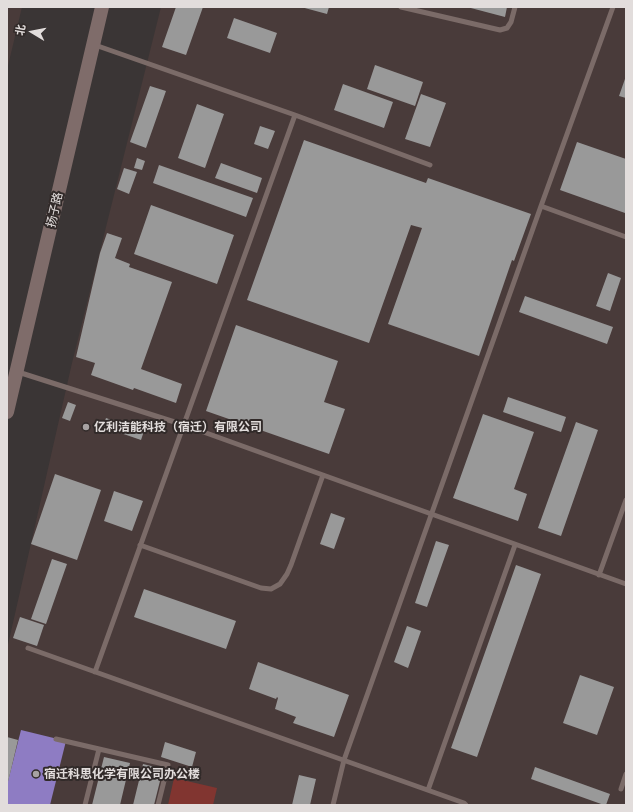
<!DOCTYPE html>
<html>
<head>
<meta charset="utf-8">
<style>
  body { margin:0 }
  #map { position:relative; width:633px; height:812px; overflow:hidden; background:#3a3535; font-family:Montserrat,"Noto Sans SC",sans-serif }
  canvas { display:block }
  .frame { position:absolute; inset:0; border:8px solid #e2dddc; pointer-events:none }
  .north { position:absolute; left:12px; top:12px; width:40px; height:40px; -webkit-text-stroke:3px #312a29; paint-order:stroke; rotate:280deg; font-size:11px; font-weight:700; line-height:16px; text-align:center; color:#e2dddc }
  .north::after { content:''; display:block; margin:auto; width:14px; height:18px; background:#e2dddc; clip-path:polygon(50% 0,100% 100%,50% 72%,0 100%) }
</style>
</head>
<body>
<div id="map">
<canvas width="633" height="812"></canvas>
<div class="frame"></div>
<div class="north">北</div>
</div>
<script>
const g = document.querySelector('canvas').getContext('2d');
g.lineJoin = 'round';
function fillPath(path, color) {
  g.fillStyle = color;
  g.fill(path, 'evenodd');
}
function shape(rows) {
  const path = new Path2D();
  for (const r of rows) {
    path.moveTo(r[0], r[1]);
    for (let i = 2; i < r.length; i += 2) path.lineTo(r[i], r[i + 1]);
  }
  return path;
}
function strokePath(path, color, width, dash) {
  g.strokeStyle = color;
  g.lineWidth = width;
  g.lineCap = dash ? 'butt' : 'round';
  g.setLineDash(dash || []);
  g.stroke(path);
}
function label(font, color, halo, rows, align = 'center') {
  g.font = font + ' Montserrat,"Noto Sans SC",sans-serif';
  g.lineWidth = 4;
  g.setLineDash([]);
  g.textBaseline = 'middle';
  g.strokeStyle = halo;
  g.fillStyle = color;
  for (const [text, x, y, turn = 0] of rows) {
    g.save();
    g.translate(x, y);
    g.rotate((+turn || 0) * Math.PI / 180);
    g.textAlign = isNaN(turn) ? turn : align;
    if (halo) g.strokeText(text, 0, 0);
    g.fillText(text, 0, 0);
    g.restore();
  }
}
fillPath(shape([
  [7,7,22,7,7,70],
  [161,7,626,7,626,805,7,805,7,649,72,363]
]), '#493b3a');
fillPath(shape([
  [174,778,217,788,213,805,168,805]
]), '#813530');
fillPath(shape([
  [21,730,66,741,50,805,7,805,7,785]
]), '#8e7cc3');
fillPath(shape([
  [176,7,203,7,186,55,162,47],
  [301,7,329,7,327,14],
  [467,7,507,7,505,17],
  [234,18,277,33,270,53,227,38],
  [375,65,423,82,415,106,367,89],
  [626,76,626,98,619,96],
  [343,84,393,102,384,128,334,110],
  [150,86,166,91,146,148,130,142],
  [421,94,446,103,430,147,405,139],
  [197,104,224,114,205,168,178,158],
  [260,126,275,131,268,149,254,144],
  [304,140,426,183,428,178,531,214,514,261,512,260,479,356,388,324,422,228,411,225,369,343,247,300],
  [577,142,626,159,625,213,560,190],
  [137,158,145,161,142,170,134,168],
  [221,163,262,178,257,193,215,178],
  [159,165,253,198,246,217,153,183],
  [124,168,137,172,129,194,117,189],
  [151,205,234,235,217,284,134,254],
  [107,233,122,238,115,258,130,264,129,267,172,282,141,369,182,384,176,403,134,388,133,390,91,375,95,363,76,357,100,253],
  [608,273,621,278,610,311,596,306],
  [525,296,613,327,607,344,519,312],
  [236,325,338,361,324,402,345,409,329,454,206,411],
  [508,397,566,417,561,432,503,412],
  [68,402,76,405,70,421,62,418],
  [483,414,534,432,514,489,527,494,518,521,453,498],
  [106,418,144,431,141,440,103,427],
  [576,422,598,430,561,536,538,528],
  [55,474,101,490,77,560,31,544],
  [114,491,143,501,132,531,104,521],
  [331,513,345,518,334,549,320,544],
  [436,541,449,545,427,607,415,603],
  [52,559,67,564,46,624,31,619],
  [516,565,541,574,477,757,451,748],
  [144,589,236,621,226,649,134,617],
  [20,617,44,625,37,646,13,638],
  [407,626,421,631,408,668,394,662],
  [258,662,349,695,334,737,293,723,296,717,275,709,278,698,277,697,276,699,249,689],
  [580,675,614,687,597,735,563,723],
  [7,737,18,740,8,782,7,782],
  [165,742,196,752,192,767,161,757],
  [104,757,130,763,120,805,92,805],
  [143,764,163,769,154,805,133,805],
  [535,767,610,794,606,805,604,805,531,779],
  [299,775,316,779,310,805,292,805]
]), '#999');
strokePath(shape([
  [401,7,500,30,507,28,511,22,515,7],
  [613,7,541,206,626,237],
  [95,45,295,115,430,165],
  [18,372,184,425,626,584],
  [140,545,261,588,271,589,280,584,287,574,291,565,323,475],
  [599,575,626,500],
  [28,648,464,803,466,805],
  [95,672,295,115],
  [56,739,168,765,158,805],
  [621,789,626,774],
  [428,790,515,545],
  [85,805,99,749],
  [333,805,344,760,541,206]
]), '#7b6b68', 5);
strokePath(shape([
  [7,412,102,7]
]), '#7f6c6a', 14);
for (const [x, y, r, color] of [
  [86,427,4,"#a7a2a2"],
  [36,774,4,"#a7a2a2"]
]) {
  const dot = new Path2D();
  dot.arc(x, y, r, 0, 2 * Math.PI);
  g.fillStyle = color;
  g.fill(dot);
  strokePath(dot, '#312a29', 1.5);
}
label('12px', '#e2dddc', '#312a29', [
  ["扬子路",55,210,-77]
]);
label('bold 12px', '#e2dddc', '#312a29', [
  ["亿利洁能科技（宿迁）有限公司",94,427],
  ["宿迁科思化学有限公司办公楼",44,774]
], 'left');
</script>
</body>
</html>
